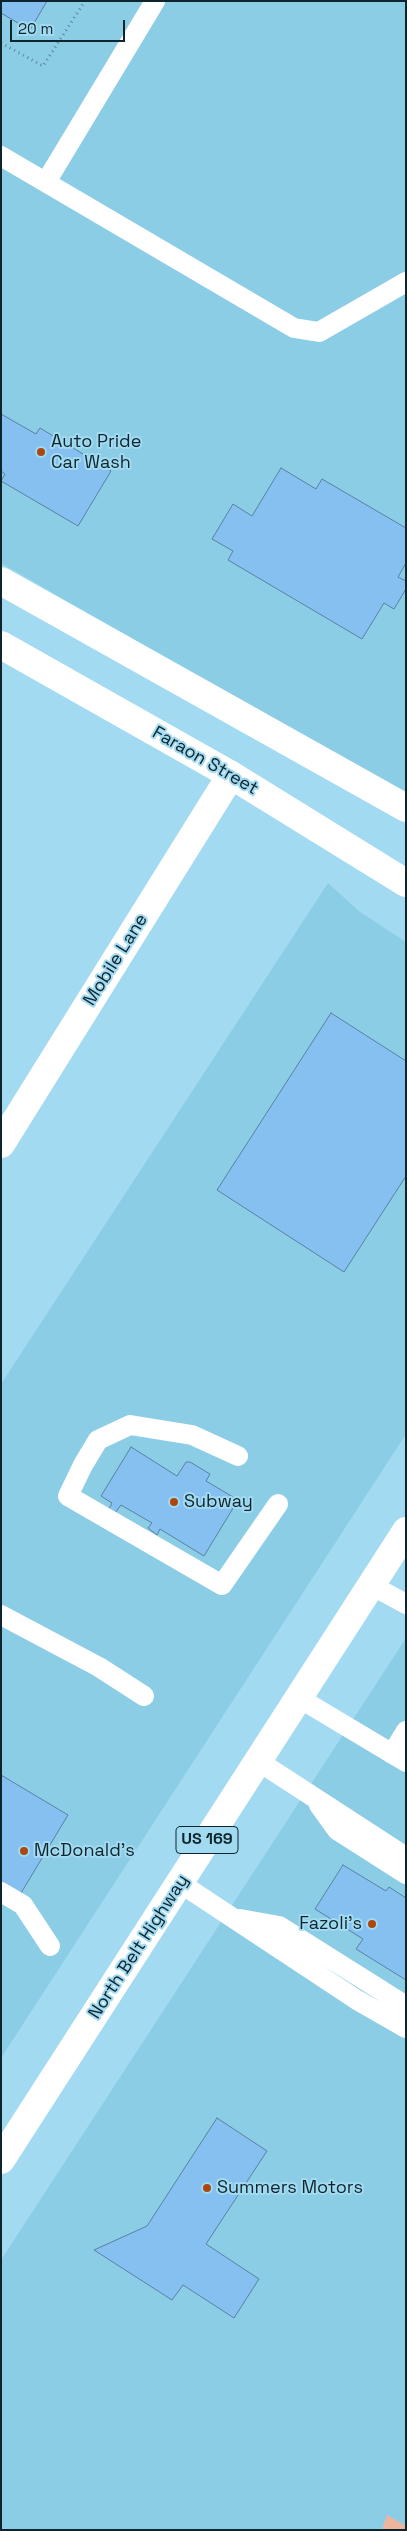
<!DOCTYPE html>
<html>
<head>
<meta charset="utf-8">
<style>
  body { margin:0 }
  #map { position:relative; width:407px; height:2531px; overflow:hidden; background:#a2daf1; font-family:"Space Grotesk",sans-serif }
  canvas { display:block }
  .frame { position:absolute; inset:0; border:2px solid #0e252d; pointer-events:none }
  .scale { position:absolute; left:10px; top:20px; width:115px; height:22px; box-sizing:border-box; border:2px solid #0e252d; border-top:0; padding-left:6px; font-size:15px; line-height:18px; white-space:nowrap; color:#0e252d; -webkit-text-stroke:4px #a2daf1; paint-order:stroke }
</style>
</head>
<body>
<div id="map">
<canvas width="407" height="2531"></canvas>
<div class="frame"></div>
<div class="scale">20 m</div>
</div>
<script>
const g = document.querySelector('canvas').getContext('2d');
g.lineJoin = 'round';
function fillPath(path, color) {
  g.fillStyle = color;
  g.fill(path, 'evenodd');
}
function shape(rows) {
  const path = new Path2D();
  for (const r of rows) {
    path.moveTo(r[0], r[1]);
    for (let i = 2; i < r.length; i += 2) path.lineTo(r[i], r[i + 1]);
  }
  return path;
}
function strokePath(path, color, width, dash) {
  g.strokeStyle = color;
  g.lineWidth = width;
  g.lineCap = dash ? 'butt' : 'round';
  g.setLineDash(dash || []);
  g.stroke(path);
}
function label(font, color, halo, rows, align = 'center') {
  g.font = font + ' "Space Grotesk",sans-serif';
  g.lineWidth = 4;
  g.setLineDash([]);
  g.textBaseline = 'middle';
  g.strokeStyle = halo;
  g.fillStyle = color;
  for (const [text, x, y, turn = 0] of rows) {
    g.save();
    g.translate(x, y);
    g.rotate((+turn || 0) * Math.PI / 180);
    g.textAlign = isNaN(turn) ? turn : align;
    if (halo) g.strokeText(text, 0, 0);
    g.fillText(text, 0, 0);
    g.restore();
  }
}
fillPath(shape([
  [1,1,406,1,406,796,1,563],
  [328,883,360,912,406,942,406,1434,1,2058,1,1384],
  [406,1638,406,2526,387,2516,382,2530,1,2530,1,2260]
]), '#8ccde6');
fillPath(shape([
  [387,2515,406,2526,406,2530,382,2530]
]), '#edb59d');
const building = shape([
  [1,1,47,1,30,30,1,13,1,1],
  [1,414,36,434,40,428,111,471,78,526,1,481,5,474,1,471,1,414],
  [281,468,316,489,322,479,406,528,406,563,398,577,406,581,406,589,394,609,384,603,362,639,228,560,233,551,212,539,233,504,252,516,281,468],
  [331,1013,406,1061,406,1176,344,1272,217,1190,331,1013],
  [131,1447,177,1476,186,1462,190,1462,210,1474,206,1481,238,1500,204,1556,160,1529,157,1535,148,1528,152,1523,121,1505,115,1513,109,1509,112,1503,101,1496,131,1447],
  [1,1775,68,1815,18,1898,1,1887,1,1775],
  [343,1865,386,1891,389,1887,406,1898,406,1980,356,1949,363,1939,315,1909,343,1865],
  [217,2118,267,2151,206,2244,259,2279,234,2318,183,2285,172,2300,94,2250,147,2226,217,2118]
]);
fillPath(building, '#86c0f1');
strokePath(building, '#5a81a1', 1);
strokePath(shape([
  [1,43,43,66,85,1]
]), '#5d8696', 3, [1, 4]);
strokePath(shape([
  [1,156,294,328,319,332,406,282],
  [46,182,155,1],
  [238,1456,192,1435,130,1425,98,1440,83,1465,68,1496,222,1585,278,1504],
  [371,1585,406,1604],
  [1,1615,99,1667,144,1696],
  [299,1698,406,1762],
  [392,1754,406,1731],
  [258,1761,406,1857],
  [319,1805,337,1830,406,1874],
  [180,1883,357,2000,406,2028],
  [1,1892,23,1905,50,1946],
  [240,1919,279,1926,406,2006]
]), '#fff', 20);
strokePath(shape([
  [1,1144,231,775]
]), '#fff', 28);
strokePath(shape([
  [1,581,406,808],
  [1,645,231,775,406,883]
]), '#fff', 28);
strokePath(shape([
  [1,2160,406,1531]
]), '#fff', 28);
for (const [x, y, r, color] of [
  [41,452,5,"#ab4810"],
  [174,1502,5,"#ab4810"],
  [24,1851,5,"#ab4810"],
  [372,1924,5,"#ab4810"],
  [207,2188,5,"#ab4810"]
]) {
  const dot = new Path2D();
  dot.arc(x, y, r, 0, 2 * Math.PI);
  g.fillStyle = color;
  g.fill(dot);
  strokePath(dot, '#a2daf1', 2);
}
for (const [x, y, w] of [
  [207,1840,62]
]) {
  const box = new Path2D();
  box.roundRect(x - w / 2, y - 13.5, w, 27, 4);
  g.fillStyle = '#a2daf1';
  g.fill(box);
  strokePath(box, '#0e252d', 1);
}
label('bold 16px', '#0e252d', null, [
  ["US 169",207,1840]
]);
label('18px', '#0e252d', '#a2daf1', [
  ["Auto Pride",51,442],
  ["Car Wash",51,463],
  ["Subway",184,1502],
  ["McDonald's",34,1851],
  ["Fazoli's",362,1924,"right"],
  ["Summers Motors",217,2188]
], 'left');
label('18px', '#0e252d', '#a2daf1', [
  ["Faraon Street",205,761,30],
  ["Mobile Lane",116,960,-58],
  ["North Belt Highway",139,1947,-57]
]);
</script>
</body>
</html>
